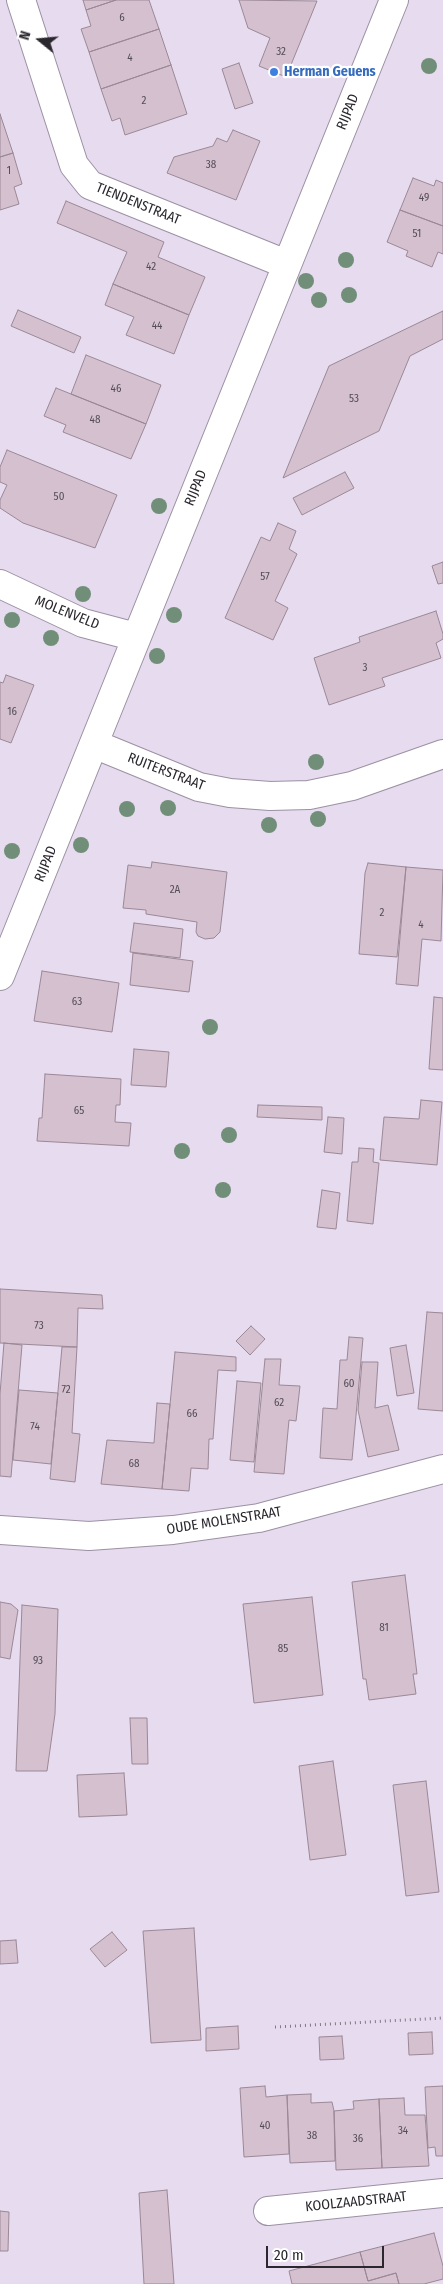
<!DOCTYPE html>
<html>
<head>
<meta charset="utf-8">
<style>
  body { margin:0 }
  #map { position:relative; width:443px; height:2284px; overflow:hidden; background:#e7dbef; font-family:"Fira Sans Condensed",sans-serif }
  canvas { display:block }
  .north { position:absolute; left:15px; top:15px; width:50px; height:50px; -webkit-text-stroke:4px #fff; paint-order:stroke; rotate:287deg; font-size:14px; font-weight:700; line-height:20px; text-align:center; color:#2b272e }
  .north::after { content:''; display:block; margin:auto; width:18px; height:22px; background:#2b272e; clip-path:polygon(50% 0,100% 100%,50% 72%,0 100%) }
  .scale { position:absolute; left:266px; top:2246px; width:118px; height:22px; box-sizing:border-box; border:2px solid #2b272e; border-top:0; padding-left:6px; font-size:15px; line-height:18px; white-space:nowrap; color:#2b272e; -webkit-text-stroke:4px #fff; paint-order:stroke }
</style>
</head>
<body>
<div id="map">
<canvas width="443" height="2284"></canvas>
<div class="north">N</div>
<div class="scale">20 m</div>
</div>
<script>
const g = document.querySelector('canvas').getContext('2d');
g.lineJoin = 'round';
function fillPath(path, color) {
  g.fillStyle = color;
  g.fill(path, 'evenodd');
}
function shape(rows) {
  const path = new Path2D();
  for (const r of rows) {
    path.moveTo(r[0], r[1]);
    for (let i = 2; i < r.length; i += 2) path.lineTo(r[i], r[i + 1]);
  }
  return path;
}
function strokePath(path, color, width, dash) {
  g.strokeStyle = color;
  g.lineWidth = width;
  g.lineCap = dash ? 'butt' : 'round';
  g.setLineDash(dash || []);
  g.stroke(path);
}
function label(font, color, halo, rows, align = 'center') {
  g.font = font + ' "Fira Sans Condensed",sans-serif';
  g.lineWidth = 4.5;
  g.setLineDash([]);
  g.textBaseline = 'middle';
  g.strokeStyle = halo;
  g.fillStyle = color;
  for (const [text, x, y, turn = 0] of rows) {
    g.save();
    g.translate(x, y);
    g.rotate((+turn || 0) * Math.PI / 180);
    g.textAlign = isNaN(turn) ? turn : align;
    if (halo) g.strokeText(text, 0, 0);
    g.fillText(text, 0, 0);
    g.restore();
  }
}
const building = shape([
  [83,0,116,0,86,10,83,0],
  [116,0,149,0,159,29,89,52,81,29,91,26,86,10,116,0],
  [239,0,317,1,286,77,259,66,270,38,248,28,239,0],
  [159,29,171,65,101,89,89,52,159,29],
  [239,63,253,103,235,109,222,69,239,63],
  [171,65,187,114,125,135,120,118,112,121,101,89,171,65],
  [0,114,13,153,0,157,0,114],
  [233,130,260,141,236,200,167,173,174,157,213,146,217,138,227,142,233,130],
  [13,153,22,184,14,187,19,204,0,210,0,157,13,153],
  [413,178,434,186,436,180,443,183,443,226,400,210,413,178],
  [66,201,164,242,158,257,205,277,189,315,113,284,127,252,57,223,66,201],
  [400,210,443,226,443,254,438,252,432,267,406,256,408,251,387,242,400,210],
  [113,284,189,315,174,354,126,335,134,317,105,305,113,284],
  [18,310,81,337,74,353,11,326,18,310],
  [443,311,443,339,410,356,379,431,283,478,329,366,443,311],
  [86,355,161,385,146,424,71,394,86,355],
  [56,388,146,424,131,459,63,432,66,425,44,416,56,388],
  [7,450,117,495,95,548,23,523,0,508,0,500,7,485,0,482,0,467,7,450],
  [345,472,354,488,302,515,293,498,345,472],
  [278,523,296,531,289,549,297,554,275,601,288,608,273,640,225,618,261,537,270,541,278,523],
  [443,562,443,583,438,584,432,566,443,562],
  [436,611,443,634,443,639,436,643,441,658,382,678,385,686,329,705,314,658,360,642,359,637,436,611],
  [6,675,34,685,11,743,0,739,0,682,3,683,6,675],
  [152,862,227,872,220,932,214,938,205,939,198,936,196,932,197,922,146,914,146,910,123,908,128,865,151,868,152,862],
  [368,863,406,867,397,957,359,954,365,873,368,863],
  [406,867,443,870,441,941,422,939,418,986,396,984,406,867],
  [134,923,183,929,180,958,130,952,134,923],
  [133,953,193,961,189,992,130,985,133,953],
  [42,971,119,983,112,1032,34,1021,42,971],
  [434,997,443,998,443,1070,429,1069,434,997],
  [134,1049,169,1052,166,1087,131,1085,134,1049],
  [45,1074,121,1079,120,1105,116,1105,115,1122,131,1123,129,1146,37,1141,39,1118,42,1118,45,1074],
  [421,1100,442,1102,437,1165,380,1160,384,1117,419,1119,421,1100],
  [258,1105,322,1107,322,1120,257,1117,258,1105],
  [328,1117,344,1118,342,1154,324,1152,328,1117],
  [359,1148,374,1149,373,1162,379,1163,373,1224,347,1221,352,1162,358,1162,359,1148],
  [322,1190,340,1193,336,1229,317,1227,322,1190],
  [0,1289,102,1295,103,1309,78,1308,77,1347,0,1343,0,1289],
  [427,1312,443,1313,443,1411,418,1409,427,1312],
  [251,1326,265,1339,250,1355,236,1341,251,1326],
  [349,1337,363,1338,352,1460,320,1458,323,1408,337,1409,340,1360,347,1360,349,1337],
  [4,1343,22,1345,11,1477,0,1476,0,1394,4,1343],
  [406,1345,414,1393,397,1396,390,1348,406,1345],
  [62,1347,77,1347,72,1433,80,1434,75,1482,50,1479,62,1347],
  [175,1352,236,1357,236,1371,218,1370,213,1439,209,1439,208,1469,191,1468,189,1491,162,1489,175,1352],
  [265,1359,281,1359,279,1385,300,1386,296,1421,289,1420,284,1474,254,1472,265,1359],
  [362,1362,378,1362,375,1408,388,1405,399,1450,368,1457,358,1410,362,1362],
  [237,1381,261,1383,254,1462,230,1460,237,1381],
  [19,1390,58,1393,51,1464,13,1460,19,1390],
  [157,1403,170,1404,162,1489,101,1484,107,1440,154,1443,157,1403],
  [405,1575,417,1674,413,1674,416,1694,369,1700,366,1679,363,1679,352,1582,405,1575],
  [312,1597,323,1695,254,1703,243,1604,312,1597],
  [0,1602,11,1604,18,1610,10,1659,0,1657,0,1602],
  [22,1605,58,1609,55,1714,47,1771,16,1771,22,1605],
  [130,1718,147,1718,148,1764,132,1764,130,1718],
  [333,1761,346,1855,310,1860,299,1766,333,1761],
  [124,1773,127,1815,79,1817,77,1775,124,1773],
  [426,1781,439,1892,406,1896,393,1785,426,1781],
  [194,1928,201,2040,151,2043,143,1931,194,1928],
  [112,1932,127,1950,105,1967,90,1949,112,1932],
  [16,1940,18,1963,0,1964,0,1941,16,1940],
  [238,2026,239,2049,206,2051,206,2028,238,2026],
  [432,2032,433,2054,409,2055,408,2033,432,2032],
  [342,2036,344,2059,320,2060,319,2037,342,2036],
  [265,2086,266,2097,287,2095,289,2154,244,2157,240,2088,265,2086],
  [443,2086,443,2156,436,2156,435,2147,428,2148,425,2087,443,2086],
  [311,2094,311,2103,332,2102,334,2111,335,2161,290,2163,287,2095,311,2094],
  [404,2098,405,2115,425,2115,429,2166,382,2168,379,2099,404,2098],
  [379,2099,382,2168,336,2170,334,2111,354,2109,353,2101,379,2099],
  [167,2190,174,2284,144,2284,139,2193,167,2190],
  [0,2211,9,2212,8,2251,0,2251,0,2211],
  [434,2233,443,2266,443,2279,424,2284,399,2284,396,2273,368,2281,360,2252,434,2233],
  [360,2252,368,2281,396,2273,399,2284,292,2284,289,2271,360,2252]
]);
fillPath(building, '#d4c0cf');
strokePath(building, '#9b8896', 1);
const minor = shape([
  [21,0,74,165,90,185,286,264],
  [0,584,83,623,136,637],
  [94,744,199,787,230,793,270,796,309,795,352,786,443,754],
  [0,976,394,0],
  [0,1530,89,1536,173,1530,259,1518,443,1469],
  [268,2211,443,2193]
]);
strokePath(minor, '#9c91a3', 30);
strokePath(shape([
  [275,2027,443,2018]
]), '#807885', 3, [1, 4]);
strokePath(minor, '#fff', 28);
g.fillStyle = '#718e79';
for (const [x, y] of [
  [429,66],
  [346,260],
  [306,281],
  [349,295],
  [319,300],
  [159,506],
  [83,594],
  [174,615],
  [12,620],
  [51,638],
  [157,656],
  [316,762],
  [168,808],
  [127,809],
  [318,819],
  [269,825],
  [81,845],
  [12,851],
  [210,1027],
  [229,1135],
  [182,1151],
  [223,1190]
]) {
  g.beginPath();
  g.arc(x, y, 8, 0, 2 * Math.PI);
  g.fill();
}
for (const [x, y, r, color] of [
  [274,72,5,"#3f7fe0"]
]) {
  const dot = new Path2D();
  dot.arc(x, y, r, 0, 2 * Math.PI);
  g.fillStyle = color;
  g.fill(dot);
  strokePath(dot, '#fff', 2);
}
label('11px', '#554d56', null, [
  ["6",122,18],
  ["32",281,52],
  ["4",130,58],
  ["2",144,101],
  ["38",211,165],
  ["1",9,171],
  ["49",424,198],
  ["51",417,234],
  ["42",151,267],
  ["44",157,326],
  ["46",116,389],
  ["53",354,399],
  ["48",95,420],
  ["50",59,497],
  ["57",265,577],
  ["3",365,668],
  ["16",12,712],
  ["2A",175,890],
  ["2",382,913],
  ["4",421,925],
  ["63",77,1002],
  ["65",79,1111],
  ["73",39,1326],
  ["60",349,1384],
  ["72",66,1390],
  ["62",279,1403],
  ["66",192,1414],
  ["74",35,1427],
  ["68",134,1464],
  ["81",384,1628],
  ["85",283,1649],
  ["93",38,1661],
  ["40",265,2126],
  ["34",403,2131],
  ["38",312,2136],
  ["36",358,2139]
]);
label('bold 14px', '#366cbe', '#fff', [
  ["Herman Geuens",284,72]
], 'left');
label('14px', '#2b272e', '#fff', [
  ["RIJPAD",348,112,-68],
  ["TIENDENSTRAAT",138,204,22],
  ["RIJPAD",196,488,-68],
  ["MOLENVELD",67,613,22],
  ["RUITERSTRAAT",166,772,21],
  ["RIJPAD",46,864,-68],
  ["OUDE MOLENSTRAAT",224,1521,-9],
  ["KOOLZAADSTRAAT",356,2202,-6]
]);
</script>
</body>
</html>
